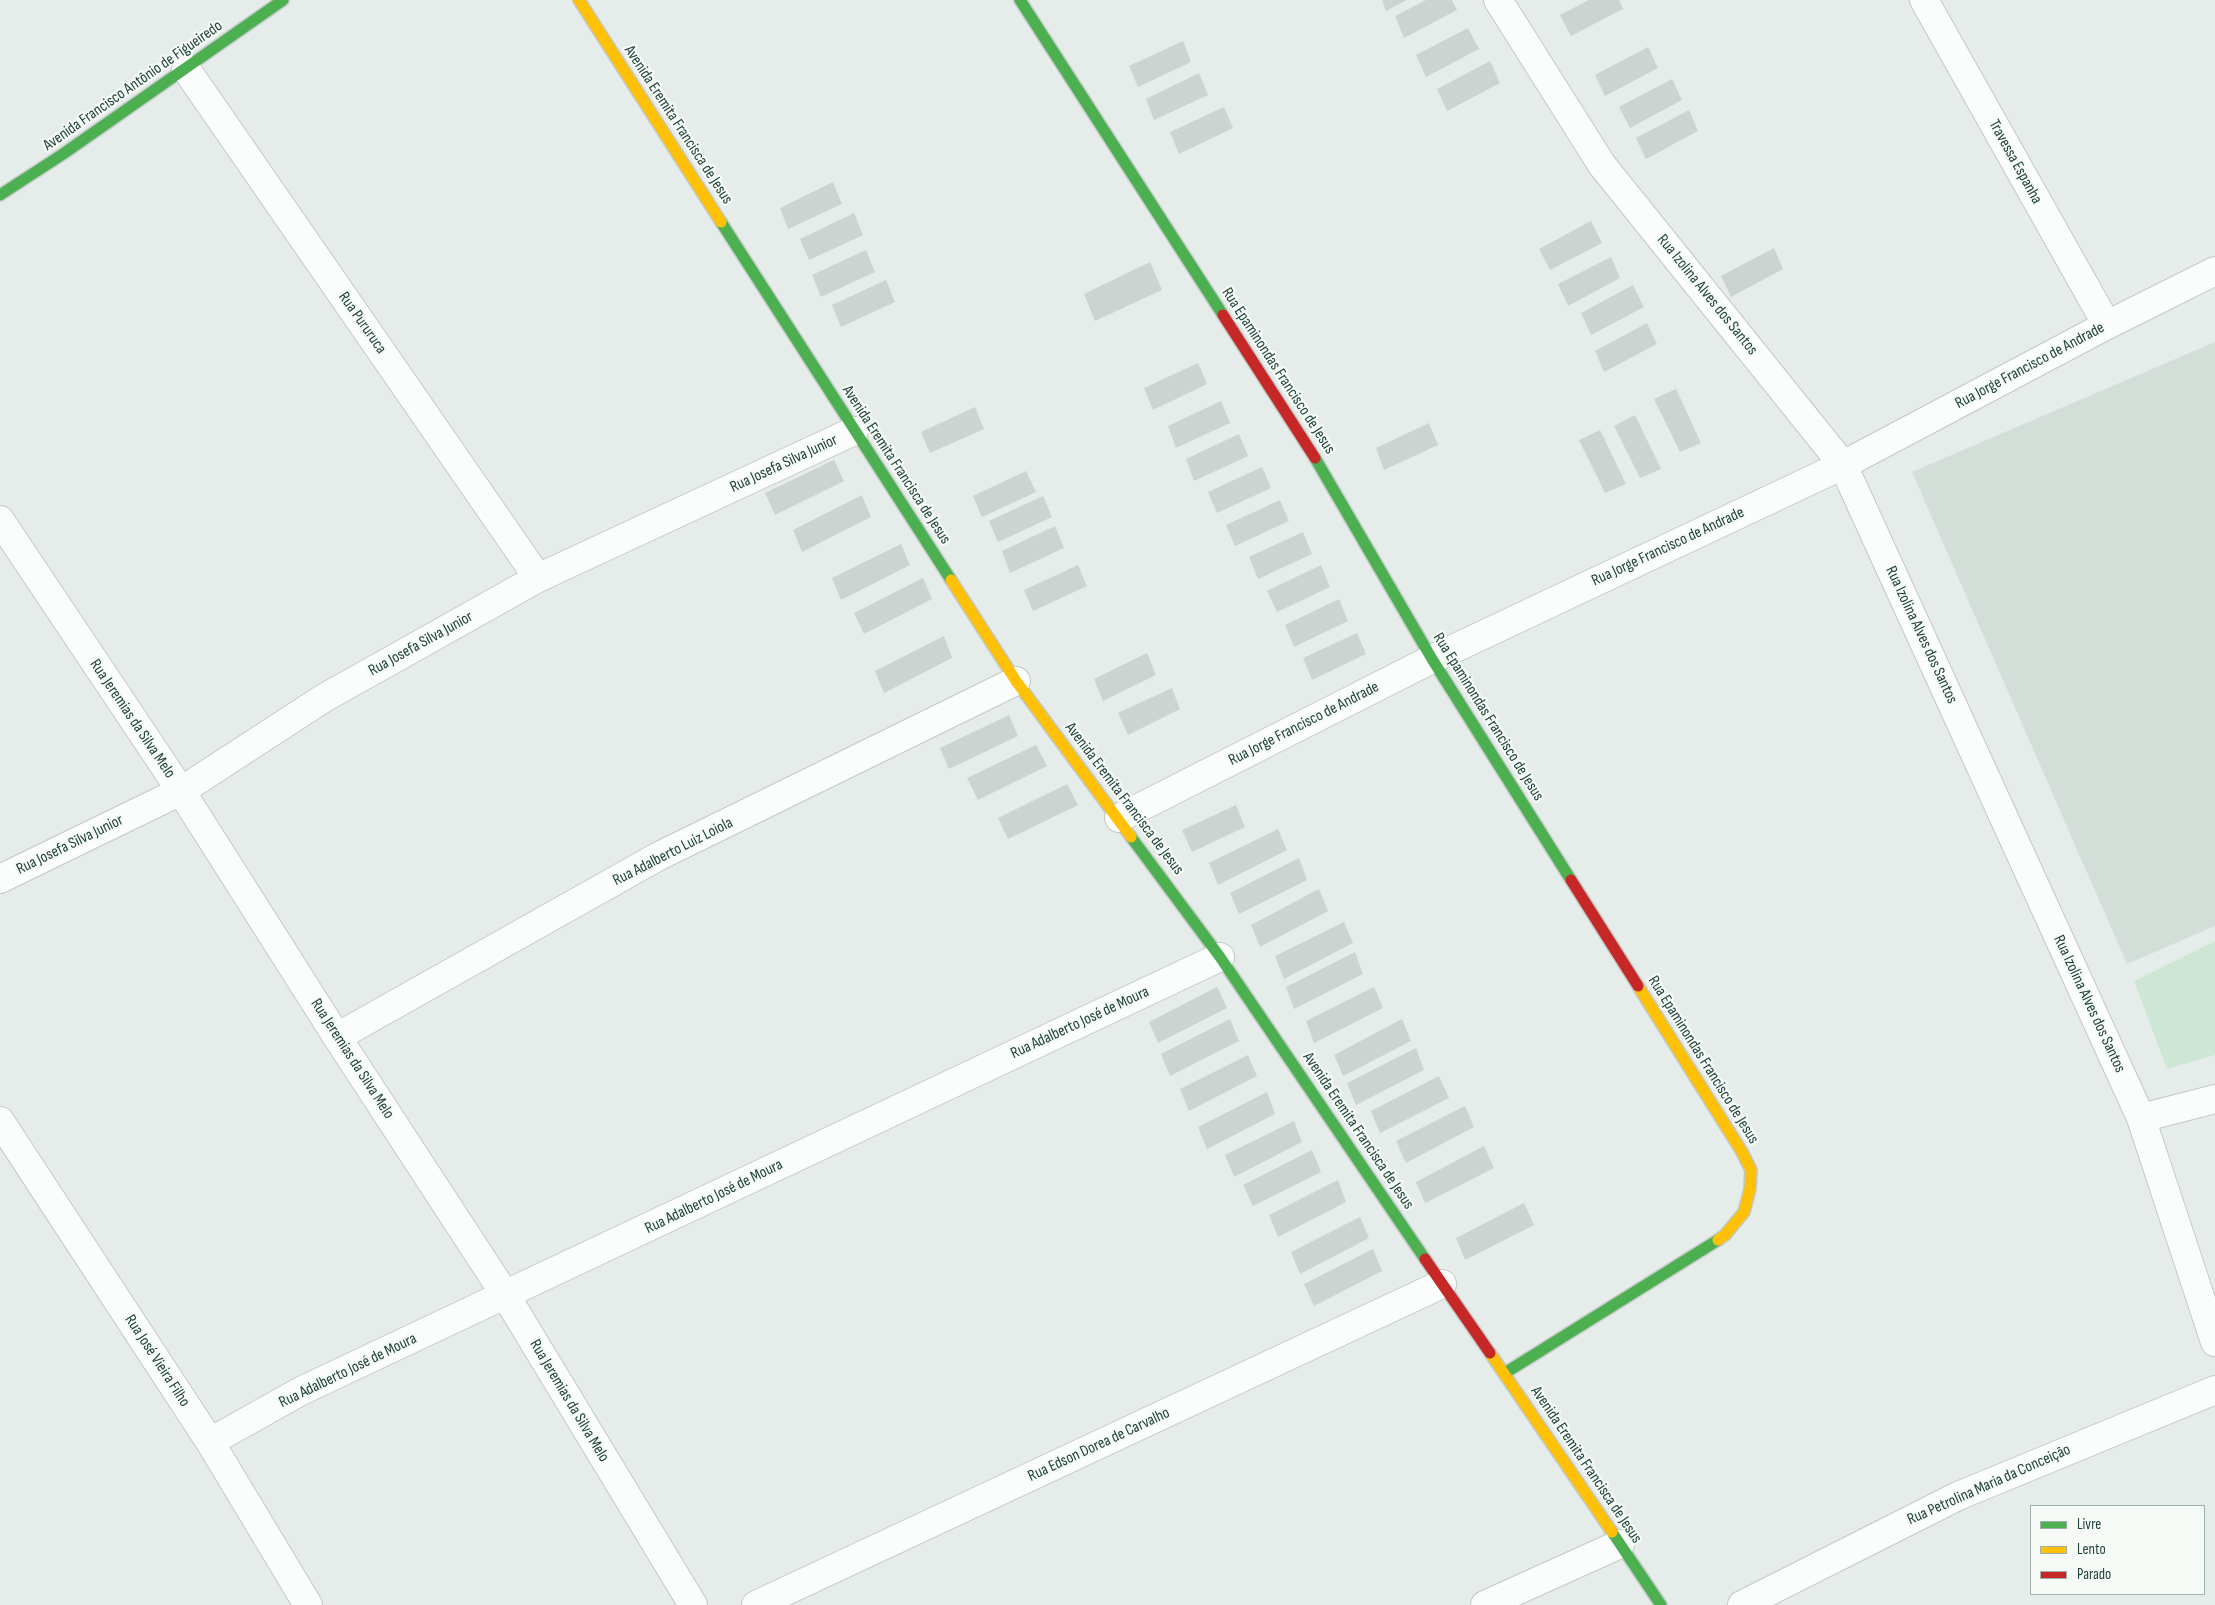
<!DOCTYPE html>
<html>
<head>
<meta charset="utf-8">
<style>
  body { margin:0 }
  #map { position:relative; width:2215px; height:1605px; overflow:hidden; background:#e6ece9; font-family:"Sofia Sans Condensed",sans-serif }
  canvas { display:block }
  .legend { position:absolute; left:2030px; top:1505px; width:175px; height:90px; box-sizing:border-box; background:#f5faf7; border:1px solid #a0b0ab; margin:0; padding:6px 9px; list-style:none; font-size:15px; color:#214238 }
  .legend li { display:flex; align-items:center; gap:10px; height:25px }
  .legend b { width:25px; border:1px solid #a0b0ab }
</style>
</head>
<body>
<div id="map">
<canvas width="2215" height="1605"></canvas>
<ul class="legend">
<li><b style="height:6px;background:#4caf50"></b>Livre</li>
<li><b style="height:6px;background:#ffc107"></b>Lento</li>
<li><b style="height:6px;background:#c62828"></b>Parado</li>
</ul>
</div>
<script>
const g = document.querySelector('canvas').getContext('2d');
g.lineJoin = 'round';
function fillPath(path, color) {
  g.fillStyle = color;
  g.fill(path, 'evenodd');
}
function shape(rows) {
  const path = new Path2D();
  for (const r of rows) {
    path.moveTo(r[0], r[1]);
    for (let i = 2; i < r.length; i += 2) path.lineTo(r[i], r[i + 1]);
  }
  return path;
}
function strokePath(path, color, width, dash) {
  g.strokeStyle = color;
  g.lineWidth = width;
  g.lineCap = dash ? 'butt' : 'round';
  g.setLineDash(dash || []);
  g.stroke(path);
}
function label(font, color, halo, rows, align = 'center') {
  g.font = font + ' "Sofia Sans Condensed",sans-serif';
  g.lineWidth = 4.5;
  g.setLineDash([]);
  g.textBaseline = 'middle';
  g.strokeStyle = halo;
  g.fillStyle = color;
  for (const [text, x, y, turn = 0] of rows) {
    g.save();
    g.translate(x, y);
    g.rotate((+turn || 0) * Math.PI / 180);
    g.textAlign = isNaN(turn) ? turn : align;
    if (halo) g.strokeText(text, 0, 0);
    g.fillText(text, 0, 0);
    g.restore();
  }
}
fillPath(shape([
  [2215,342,2215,926,2127,964,1912,472]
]), '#d4ded9');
fillPath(shape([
  [2215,941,2215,1055,2167,1069,2134,981]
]), '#cee6d5');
fillPath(shape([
  [1382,0,1407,0,1386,11],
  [1426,0,1452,0,1457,10,1404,38,1395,16],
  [1589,0,1619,0,1623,9,1571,36,1560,15],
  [1468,28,1479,49,1426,77,1416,55],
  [1183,41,1191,62,1138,87,1129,66],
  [1648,47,1658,68,1605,96,1595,75],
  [1490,61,1500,83,1447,111,1437,89],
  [1199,73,1208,95,1154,120,1146,99],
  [1672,79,1682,100,1630,128,1619,107],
  [1224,107,1233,128,1179,154,1170,132],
  [1689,110,1698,131,1646,159,1636,138],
  [833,182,842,204,788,229,780,208],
  [854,213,863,235,809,260,800,239],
  [1591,221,1602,243,1550,270,1539,249],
  [1774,248,1783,269,1731,297,1721,276],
  [866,250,875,272,821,297,812,275],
  [1611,257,1620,278,1568,306,1558,284],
  [1150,262,1162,290,1095,321,1084,294],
  [886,280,895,302,841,327,832,305],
  [1633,285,1644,307,1591,335,1581,313],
  [1647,323,1657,344,1604,372,1595,351],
  [1198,363,1207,384,1153,410,1144,388],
  [1676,389,1701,443,1680,452,1654,399],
  [1221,401,1230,423,1176,448,1168,426],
  [975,407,984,429,930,453,921,432],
  [1635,415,1661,469,1640,478,1614,426],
  [1429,423,1438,445,1384,470,1376,448],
  [1600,430,1626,484,1605,493,1579,440],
  [1239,434,1248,456,1194,481,1186,459],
  [834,460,844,481,775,515,765,493],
  [1262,467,1271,488,1217,513,1208,492],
  [1026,471,1036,492,982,517,973,496],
  [862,495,871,517,802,552,793,530],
  [1043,496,1052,517,998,542,989,521],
  [1280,500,1289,521,1235,546,1226,525],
  [1055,526,1064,548,1010,573,1002,551],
  [1303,532,1312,554,1258,579,1249,557],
  [901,544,910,565,841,600,832,578],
  [1078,565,1087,586,1033,611,1024,590],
  [1321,565,1330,587,1277,612,1267,591],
  [923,578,932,599,864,634,854,613],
  [1339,599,1348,621,1294,647,1285,625],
  [1357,633,1366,654,1312,680,1303,658],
  [944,636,952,658,884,693,875,671],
  [1147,653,1156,675,1103,701,1094,679],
  [1172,688,1180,709,1128,735,1118,713],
  [1009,715,1018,736,949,769,940,748],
  [1036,745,1047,766,978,800,967,778],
  [1067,784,1078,805,1008,839,998,818],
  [1236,805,1245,827,1192,852,1182,830],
  [1278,829,1287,850,1218,885,1209,863],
  [1299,858,1307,880,1239,914,1230,893],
  [1319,889,1328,911,1260,947,1251,925],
  [1344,922,1353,943,1284,979,1275,956],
  [1355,952,1363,974,1294,1009,1286,987],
  [1217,987,1227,1008,1158,1043,1149,1022],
  [1374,987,1383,1008,1314,1043,1306,1021],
  [1230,1019,1239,1041,1170,1076,1161,1054],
  [1402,1019,1411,1041,1343,1076,1334,1055],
  [1416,1048,1424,1070,1356,1105,1347,1083],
  [1248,1055,1257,1076,1189,1111,1180,1089],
  [1439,1076,1449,1098,1380,1133,1371,1111],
  [1267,1092,1275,1114,1207,1149,1198,1127],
  [1465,1106,1474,1127,1406,1163,1396,1141],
  [1294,1121,1302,1142,1234,1177,1225,1155],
  [1484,1146,1494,1168,1425,1203,1416,1182],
  [1312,1150,1321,1172,1253,1206,1243,1185],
  [1338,1180,1346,1202,1278,1237,1269,1215],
  [1524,1203,1534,1225,1465,1260,1456,1238],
  [1360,1217,1369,1238,1300,1274,1291,1252],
  [1373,1249,1382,1271,1314,1306,1304,1284]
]), '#cdd3d1');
const street = shape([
  [1498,0,1602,165,1843,465,2141,1118,2215,1342],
  [1924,0,2107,325],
  [186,69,538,578],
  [0,520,181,791,337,1037,506,1296,693,1605],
  [1119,818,1432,659,1843,465,2107,325,2215,271],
  [0,879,181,791,324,698,538,578,854,431],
  [337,1037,659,856,1016,681],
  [2141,1118,2215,1099],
  [0,1121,210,1442,308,1605],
  [210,1442,301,1391,1220,957],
  [756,1605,1442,1284],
  [1485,1605,1620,1544],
  [1742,1605,1958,1496,2215,1390]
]);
const fast = shape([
  [1020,0,1223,315],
  [0,195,63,154,283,0],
  [721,222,951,580],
  [1315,458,1432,659,1571,880],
  [1131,837,1220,957,1425,1259],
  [1505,1373,1718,1240],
  [1612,1532,1661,1605]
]);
const slow = shape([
  [579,0,721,222],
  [951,580,1016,681,1131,837],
  [1638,986,1742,1152,1751,1170,1750,1189,1744,1212,1725,1235,1718,1240],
  [1490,1353,1612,1532]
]);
const jam = shape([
  [1223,315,1315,458],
  [1571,880,1638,986],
  [1425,1259,1490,1353]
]);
strokePath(street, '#c3c9c6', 30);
strokePath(fast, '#c1cac6', 14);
strokePath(slow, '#c1cac6', 14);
strokePath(jam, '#c1cac6', 14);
strokePath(street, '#fbfcfc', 28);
strokePath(fast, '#4caf50', 11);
strokePath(slow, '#ffc107', 11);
strokePath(jam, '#c62828', 11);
label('16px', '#214238', '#f5faf7', [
  ["Avenida Francisco Antônio de Figueiredo",133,86,-35],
  ["Avenida Eremita Francisca de Jesus",678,125,57],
  ["Travessa Espanha",2015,162,61],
  ["Rua Izolina Alves dos Santos",1707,295,51],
  ["Rua Pururuca",362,323,55],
  ["Rua Jorge Francisco de Andrade",2030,366,-28],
  ["Rua Epaminondas Francisco de Jesus",1278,371,57],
  ["Rua Josefa Silva Junior",784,464,-25],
  ["Avenida Eremita Francisca de Jesus",896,465,57],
  ["Rua Jorge Francisco de Andrade",1668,547,-25],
  ["Rua Izolina Alves dos Santos",1921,635,65],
  ["Rua Josefa Silva Junior",421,644,-29],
  ["Rua Epaminondas Francisco de Jesus",1488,717,58],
  ["Rua Jeremias da Silva Melo",132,719,56],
  ["Rua Jorge Francisco de Andrade",1304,724,-27],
  ["Avenida Eremita Francisca de Jesus",1124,799,53],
  ["Rua Josefa Silva Junior",70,845,-26],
  ["Rua Adalberto Luiz Loiola",673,852,-27],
  ["Rua Izolina Alves dos Santos",2089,1004,65],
  ["Rua Adalberto José de Moura",1080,1023,-25],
  ["Rua Jeremias da Silva Melo",352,1059,57],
  ["Rua Epaminondas Francisco de Jesus",1703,1060,58],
  ["Avenida Eremita Francisca de Jesus",1358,1131,56],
  ["Rua Adalberto José de Moura",714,1197,-26],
  ["Rua José Vieira Filho",157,1361,57],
  ["Rua Adalberto José de Moura",348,1371,-26],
  ["Rua Jeremias da Silva Melo",569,1401,59],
  ["Rua Edson Dorea de Carvalho",1099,1445,-25],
  ["Avenida Eremita Francisca de Jesus",1586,1465,56],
  ["Rua Petrolina Maria da Conceição",1989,1485,-24]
]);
</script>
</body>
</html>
